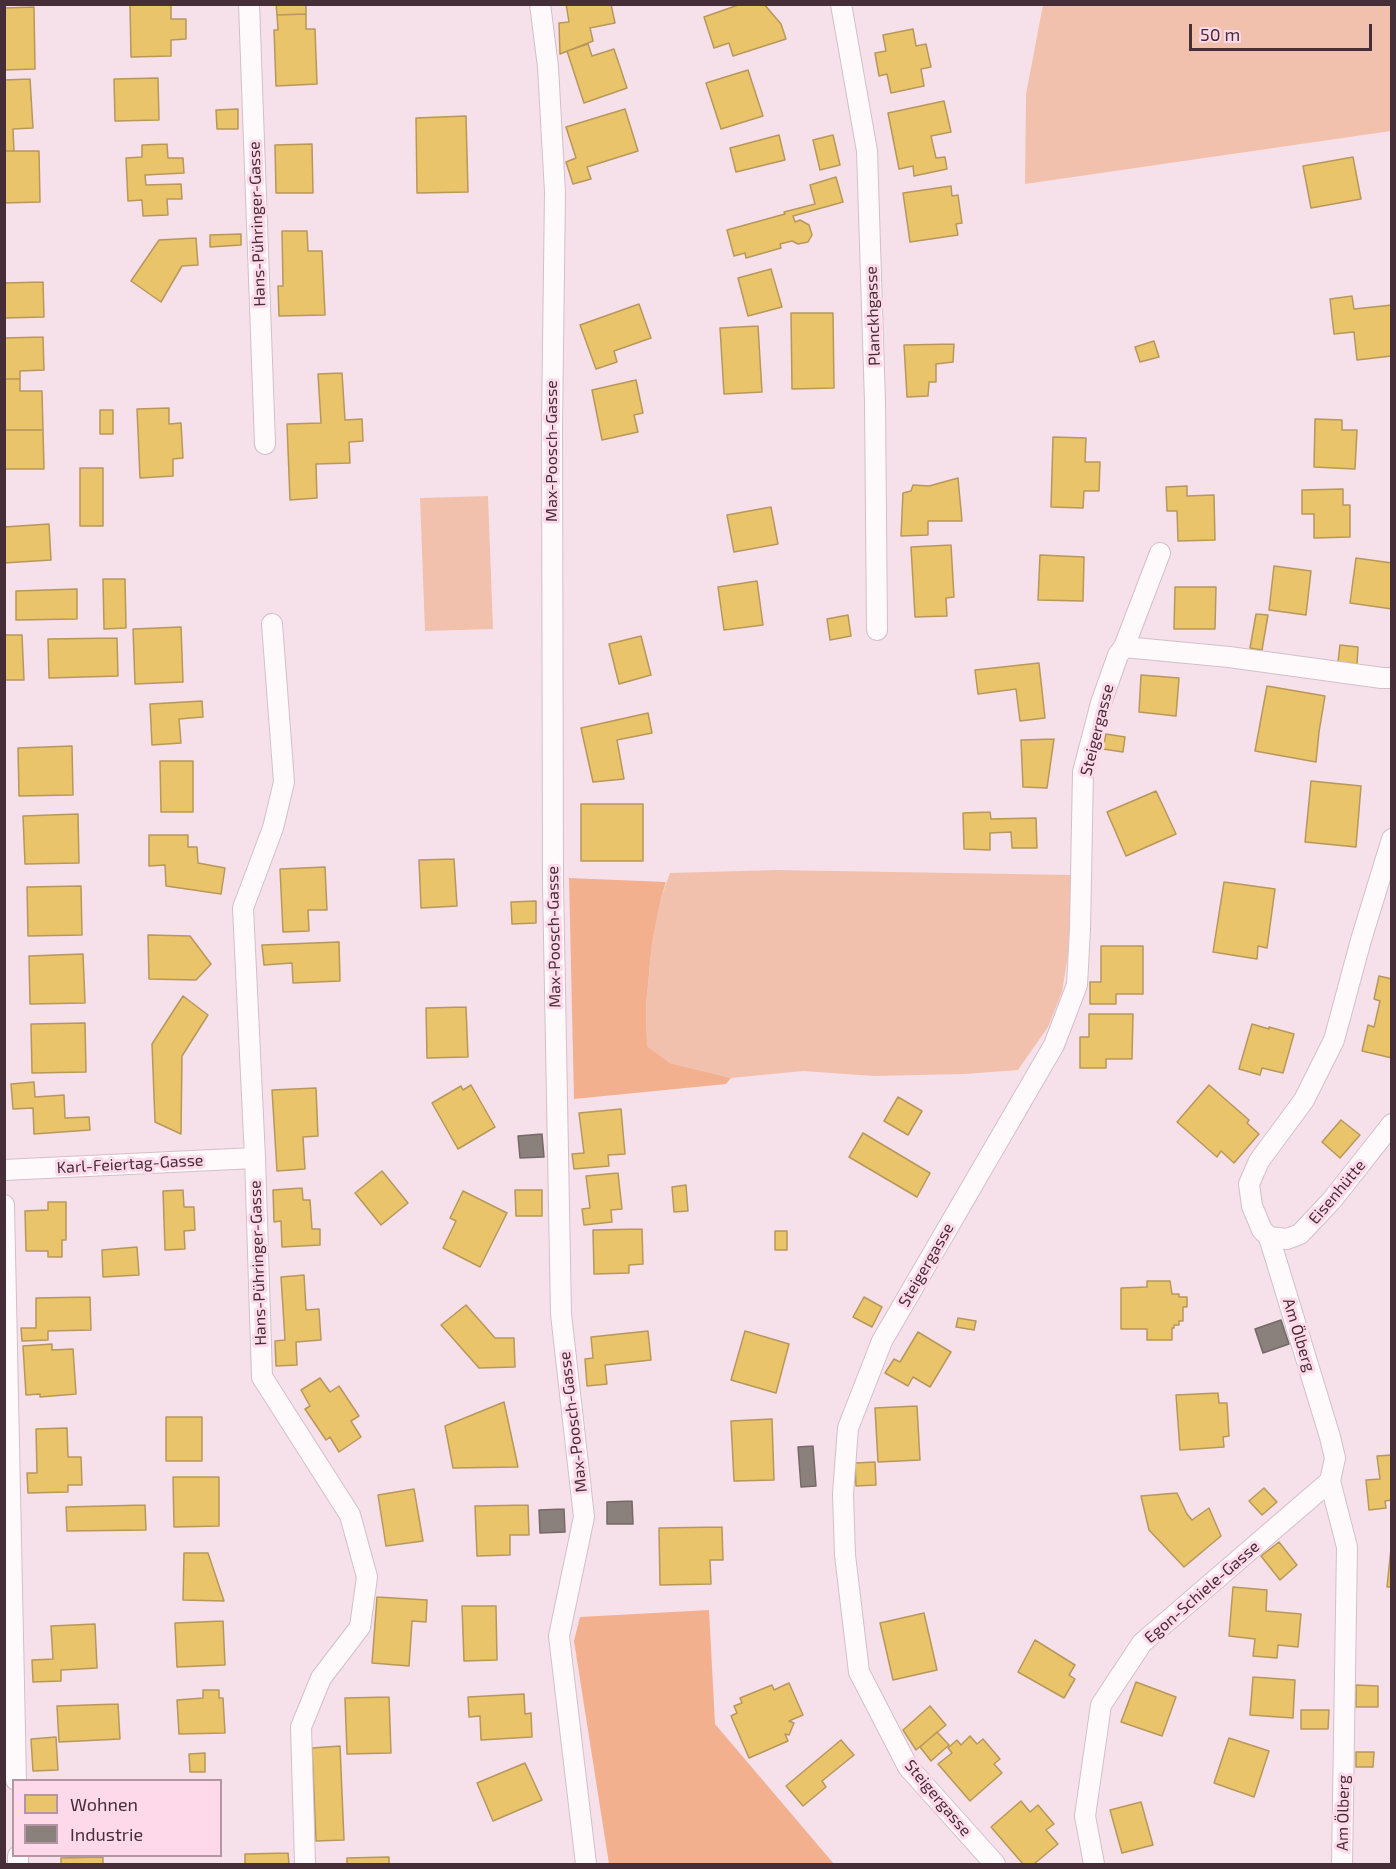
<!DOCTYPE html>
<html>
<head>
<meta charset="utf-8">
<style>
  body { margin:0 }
  #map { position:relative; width:1396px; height:1869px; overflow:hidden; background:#f6e1ea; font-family:"Exo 2",sans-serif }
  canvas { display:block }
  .frame { position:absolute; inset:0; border:6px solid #462e39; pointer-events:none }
  .legend { position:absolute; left:12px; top:1779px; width:210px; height:78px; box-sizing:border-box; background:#fed9e9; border:2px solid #b495a3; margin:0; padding:8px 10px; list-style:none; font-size:18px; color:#462e39 }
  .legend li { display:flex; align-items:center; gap:12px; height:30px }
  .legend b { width:30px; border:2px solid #b495a3 }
  .scale { position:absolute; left:1189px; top:24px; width:183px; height:27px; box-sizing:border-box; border:3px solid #462e39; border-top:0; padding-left:8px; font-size:18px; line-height:21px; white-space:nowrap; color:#462e39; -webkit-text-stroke:4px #fed9e9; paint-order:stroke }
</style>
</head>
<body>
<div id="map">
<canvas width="1396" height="1869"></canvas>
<div class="frame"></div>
<ul class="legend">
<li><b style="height:16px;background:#e9c46a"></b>Wohnen</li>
<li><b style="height:16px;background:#8a817c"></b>Industrie</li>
</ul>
<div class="scale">50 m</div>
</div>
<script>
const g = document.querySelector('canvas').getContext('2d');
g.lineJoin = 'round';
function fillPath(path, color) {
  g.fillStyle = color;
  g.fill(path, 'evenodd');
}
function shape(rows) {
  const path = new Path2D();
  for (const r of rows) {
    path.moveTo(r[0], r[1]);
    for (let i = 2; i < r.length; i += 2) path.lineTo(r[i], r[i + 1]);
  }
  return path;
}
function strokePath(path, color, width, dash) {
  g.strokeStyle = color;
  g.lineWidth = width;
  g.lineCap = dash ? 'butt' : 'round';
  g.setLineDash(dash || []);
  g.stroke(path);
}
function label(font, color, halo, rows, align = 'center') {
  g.font = font + ' "Exo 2",sans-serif';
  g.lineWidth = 6;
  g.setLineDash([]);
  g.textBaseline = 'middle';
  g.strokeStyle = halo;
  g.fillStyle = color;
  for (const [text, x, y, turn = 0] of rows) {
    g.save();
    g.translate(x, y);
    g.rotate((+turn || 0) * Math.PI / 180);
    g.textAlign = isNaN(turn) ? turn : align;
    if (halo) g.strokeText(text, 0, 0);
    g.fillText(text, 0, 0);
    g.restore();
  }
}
fillPath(shape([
  [1043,5,1391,5,1391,131,1025,184,1026,94],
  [488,496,493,629,425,631,420,498],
  [776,870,1072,875,1068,954,1062,992,1048,1027,1018,1070,965,1074,874,1076,803,1071,731,1078,670,1063,647,1046,646,1005,652,943,661,898,670,873]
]), '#f2c1ad');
fillPath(shape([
  [569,878,666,882,661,898,652,943,646,1005,647,1046,670,1063,731,1078,726,1084,574,1099],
  [709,1610,715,1724,834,1864,609,1864,574,1641,580,1617]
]), '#f3b08f');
const homes = shape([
  [130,4,171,4,171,19,186,19,186,39,171,40,171,56,131,57,130,4],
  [276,4,306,4,306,14,277,15,276,4],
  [566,4,611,4,615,23,590,28,593,41,560,54,559,23,569,22,566,4],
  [741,4,764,4,781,24,786,39,733,56,729,43,714,48,704,17,741,4],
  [34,7,35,69,4,70,4,8,34,7],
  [306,14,306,29,315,29,317,84,276,86,274,30,278,30,277,15,306,14],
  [913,29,916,46,926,44,931,67,921,69,924,86,891,93,887,74,879,76,875,53,886,51,883,35,913,29],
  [588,44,592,56,614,49,627,88,584,103,567,51,588,44],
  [748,70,763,116,721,129,706,83,748,70],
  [158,78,159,120,115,121,114,79,158,78],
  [30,79,33,128,13,129,14,151,4,151,4,80,30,79],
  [944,101,951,132,931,136,936,158,945,157,947,169,914,176,913,166,899,169,888,113,944,101],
  [238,109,238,129,217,129,216,110,238,109],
  [625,109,638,151,587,167,591,179,573,184,566,162,576,158,566,127,625,109],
  [466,116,468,192,417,193,416,118,466,116],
  [779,135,785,160,736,172,730,148,779,135],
  [833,135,840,165,820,170,813,140,833,135],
  [167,144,168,158,183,158,184,173,145,175,146,185,181,184,182,199,167,199,168,215,143,216,142,200,128,201,126,158,142,157,142,145,167,144],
  [312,144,313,193,276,193,275,145,312,144],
  [4,151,39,151,40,202,4,203,4,151],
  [1353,157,1361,199,1311,208,1303,166,1353,157],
  [836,177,843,202,793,216,795,222,800,220,809,225,812,235,808,242,798,244,792,241,780,244,781,248,746,258,745,253,734,256,727,230,785,214,784,212,815,204,810,185,836,177],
  [951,186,952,196,958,195,962,223,956,224,958,235,910,242,903,193,951,186],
  [282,231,307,231,308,251,322,251,325,315,279,316,278,286,283,286,282,231],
  [241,234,241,245,210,247,210,235,241,234],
  [196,238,198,265,182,266,161,302,131,281,159,240,196,238],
  [771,269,782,307,748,316,738,278,771,269],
  [43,282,44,317,4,318,4,283,43,282],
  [1352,296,1354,309,1392,305,1392,356,1357,360,1354,332,1334,334,1330,299,1352,296],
  [639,304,651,338,614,351,617,362,596,369,580,325,639,304],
  [791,313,833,313,834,388,792,389,791,313],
  [758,326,762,392,724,394,720,328,758,326],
  [43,337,44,370,20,371,20,379,4,379,4,338,43,337],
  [1154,341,1159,357,1140,362,1135,347,1154,341],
  [954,344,953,362,936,364,936,382,929,382,928,396,907,397,904,345,954,344],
  [342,373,345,420,362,419,363,441,349,442,350,463,316,464,317,498,290,500,287,424,321,423,318,374,342,373],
  [4,379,20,379,20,391,42,391,43,430,4,430,4,379],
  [636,380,643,413,634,415,638,432,602,440,592,390,636,380],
  [169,408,169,424,181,423,183,458,173,459,173,476,140,478,137,409,169,408],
  [100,410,113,410,113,434,100,434,100,410],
  [1315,419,1342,420,1342,430,1357,430,1355,469,1314,467,1315,419],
  [4,430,43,430,44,469,4,469,4,430],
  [1053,437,1086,438,1085,462,1100,462,1099,491,1084,491,1083,508,1051,507,1053,437],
  [80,468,103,468,103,526,80,526,80,468],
  [958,478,962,521,928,521,928,535,901,536,903,493,911,491,913,485,929,486,958,478],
  [1187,486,1187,496,1214,495,1215,540,1178,541,1177,511,1167,511,1166,487,1187,486],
  [1343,489,1343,505,1350,505,1350,537,1314,538,1314,514,1302,514,1302,490,1343,489],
  [771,507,778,544,734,552,727,515,771,507],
  [49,524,51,560,4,563,4,527,49,524],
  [951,545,954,597,946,598,947,616,915,617,911,547,951,545],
  [1040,555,1084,557,1083,601,1038,600,1040,555],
  [1356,558,1392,563,1392,609,1350,603,1356,558],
  [1274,566,1311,571,1306,615,1269,610,1274,566],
  [103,579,125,579,126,628,104,629,103,579],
  [757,581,763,625,724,630,718,587,757,581],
  [1175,587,1216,587,1215,629,1174,629,1175,587],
  [77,589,77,619,16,620,16,591,77,589],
  [1256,614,1268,615,1262,650,1250,648,1256,614],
  [848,615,851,636,830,640,827,619,848,615],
  [181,627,183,682,135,684,133,629,181,627],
  [4,635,22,635,24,680,4,680,4,635],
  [641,636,651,675,619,684,609,644,641,636],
  [117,638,118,676,49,678,48,639,117,638],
  [1340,645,1358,647,1357,664,1338,662,1340,645],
  [1039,663,1045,718,1020,721,1016,689,978,694,975,670,1039,663],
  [1141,675,1179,678,1176,716,1139,712,1141,675],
  [1267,686,1325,696,1319,732,1316,762,1255,751,1267,686],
  [202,701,203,717,179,719,181,743,152,745,150,704,202,701],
  [648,713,652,733,617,740,624,779,593,782,581,728,648,713],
  [1106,734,1125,737,1123,752,1103,749,1106,734],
  [1054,739,1047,788,1023,787,1021,740,1054,739],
  [72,746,73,795,19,796,18,748,72,746],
  [160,761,193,761,193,812,161,812,160,761],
  [1311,781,1361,786,1356,847,1305,842,1311,781],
  [1156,791,1176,834,1126,856,1107,812,1156,791],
  [581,804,643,804,643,861,581,861,581,804],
  [990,812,991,819,1036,818,1037,848,1012,848,1011,832,990,833,990,850,964,849,963,813,990,812],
  [78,814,79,863,25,864,23,816,78,814],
  [149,835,188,835,188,847,197,847,198,863,225,868,221,894,166,886,165,865,149,866,149,835],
  [454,859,457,906,421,908,419,860,454,859],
  [325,867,327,910,308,910,309,931,283,932,280,869,325,867],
  [1224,882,1275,889,1267,948,1258,946,1257,959,1213,952,1224,882],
  [81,886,82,935,28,936,27,887,81,886],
  [536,901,536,923,512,924,511,902,536,901],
  [148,935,190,936,211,964,196,980,149,979,148,935],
  [339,942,340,981,293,983,292,963,264,965,262,945,339,942],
  [1101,946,1143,946,1143,994,1116,994,1116,1004,1090,1004,1090,982,1101,982,1101,946],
  [83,954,85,1003,30,1004,29,956,83,954],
  [1379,976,1392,979,1392,1058,1362,1051,1368,1025,1374,1027,1380,1001,1374,999,1379,976],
  [183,996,208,1015,182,1056,181,1134,155,1122,152,1044,183,996],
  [466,1007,468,1057,427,1058,426,1008,466,1007],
  [1089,1014,1133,1014,1132,1059,1106,1059,1106,1068,1080,1068,1080,1037,1089,1037,1089,1014],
  [85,1023,86,1072,32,1073,31,1024,85,1023],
  [1252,1024,1269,1029,1269,1027,1294,1034,1283,1073,1262,1068,1260,1075,1239,1069,1252,1024],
  [34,1082,35,1097,64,1095,65,1118,89,1117,90,1130,34,1134,33,1108,13,1109,11,1084,34,1082],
  [471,1085,495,1127,458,1149,432,1103,461,1086,463,1090,471,1085],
  [1209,1085,1249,1120,1247,1123,1259,1134,1234,1163,1221,1151,1217,1157,1177,1122,1209,1085],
  [316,1088,318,1136,303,1137,305,1169,277,1171,272,1090,316,1088],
  [898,1097,922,1111,908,1135,884,1121,898,1097],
  [621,1109,625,1154,608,1155,609,1166,574,1169,572,1154,584,1153,579,1113,621,1109],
  [1341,1120,1360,1135,1340,1158,1322,1142,1341,1120],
  [863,1133,930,1173,917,1197,849,1157,863,1133],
  [382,1171,408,1203,381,1225,355,1193,382,1171],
  [618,1173,622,1209,611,1210,612,1222,584,1225,582,1209,590,1208,586,1176,618,1173],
  [686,1185,688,1211,674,1212,672,1187,686,1185],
  [302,1188,303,1200,310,1200,312,1229,320,1229,320,1245,282,1247,281,1221,274,1222,273,1190,302,1188],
  [183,1190,184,1207,194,1207,195,1230,184,1231,185,1249,165,1250,163,1191,183,1190],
  [515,1190,542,1190,542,1216,516,1216,515,1190],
  [463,1191,507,1213,480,1267,443,1248,456,1221,450,1218,463,1191],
  [48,1202,66,1202,66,1240,62,1240,62,1257,48,1257,48,1251,26,1251,25,1211,48,1210,48,1202],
  [642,1229,643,1264,629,1265,629,1273,594,1274,593,1230,642,1229],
  [775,1231,787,1231,787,1250,775,1250,775,1231],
  [137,1247,139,1275,103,1277,102,1250,137,1247],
  [304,1275,306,1310,319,1309,321,1340,296,1342,297,1365,276,1366,275,1341,285,1340,281,1277,304,1275],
  [1147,1281,1170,1281,1172,1294,1179,1294,1179,1297,1187,1297,1187,1307,1183,1307,1183,1321,1179,1321,1179,1325,1174,1325,1174,1328,1172,1328,1172,1340,1147,1340,1147,1329,1121,1329,1121,1288,1147,1287,1147,1281],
  [90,1297,91,1330,48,1331,48,1340,22,1341,21,1328,36,1328,36,1298,90,1297],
  [864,1297,882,1307,872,1327,853,1317,864,1297],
  [466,1305,495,1338,514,1338,515,1367,479,1368,441,1325,466,1305],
  [958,1318,976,1321,974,1330,956,1327,958,1318],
  [648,1331,651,1360,605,1365,607,1384,587,1386,585,1359,593,1358,591,1337,648,1331],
  [745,1331,789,1344,776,1393,731,1380,745,1331],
  [918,1332,951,1352,930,1387,913,1377,908,1386,885,1373,894,1359,900,1362,918,1332],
  [52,1344,52,1350,73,1349,76,1394,40,1397,40,1394,26,1395,23,1346,52,1344],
  [320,1378,330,1392,339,1386,359,1416,351,1421,361,1437,339,1452,330,1437,326,1440,305,1409,310,1406,301,1390,320,1378],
  [1218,1393,1219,1403,1227,1403,1229,1436,1223,1437,1224,1447,1180,1450,1176,1395,1218,1393],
  [504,1402,518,1467,453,1468,445,1426,504,1402],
  [917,1406,920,1460,878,1462,875,1408,917,1406],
  [166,1417,202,1417,202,1461,166,1461,166,1417],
  [772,1419,774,1480,734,1481,731,1421,772,1419],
  [67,1428,68,1457,81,1457,82,1485,68,1485,68,1492,28,1493,27,1473,37,1473,36,1429,67,1428],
  [1392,1455,1392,1500,1385,1501,1386,1508,1369,1510,1366,1480,1380,1479,1377,1456,1392,1455],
  [875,1462,876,1485,856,1486,855,1463,875,1462],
  [173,1477,219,1477,219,1526,174,1527,173,1477],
  [1264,1488,1277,1502,1262,1515,1249,1501,1264,1488],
  [414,1489,423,1541,386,1546,378,1495,414,1489],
  [1177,1493,1187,1514,1192,1520,1209,1508,1221,1536,1184,1567,1149,1530,1141,1496,1177,1493],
  [145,1505,146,1530,67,1531,66,1507,145,1505],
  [528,1505,529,1535,510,1535,510,1555,477,1556,475,1506,528,1505],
  [722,1527,723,1560,710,1560,711,1584,660,1585,659,1528,722,1527],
  [1392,1539,1392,1587,1387,1587,1392,1539],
  [1279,1542,1297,1565,1280,1580,1261,1556,1279,1542],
  [184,1553,208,1553,224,1601,183,1600,184,1553],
  [1233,1587,1267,1590,1266,1611,1301,1614,1298,1647,1278,1645,1277,1658,1253,1656,1255,1639,1229,1636,1233,1587],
  [377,1597,427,1600,426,1622,412,1621,409,1666,372,1663,377,1597],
  [462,1606,496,1606,497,1660,464,1661,462,1606],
  [924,1613,937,1670,893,1680,880,1623,924,1613],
  [223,1621,225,1665,177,1667,175,1623,223,1621],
  [95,1624,97,1668,61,1670,61,1681,33,1682,32,1660,53,1659,51,1626,95,1624],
  [1035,1640,1075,1665,1069,1675,1075,1679,1064,1698,1018,1672,1035,1640],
  [1253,1677,1295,1680,1293,1718,1250,1715,1253,1677],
  [1136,1682,1176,1697,1162,1736,1121,1722,1136,1682],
  [789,1683,803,1715,789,1721,794,1723,789,1735,785,1734,788,1741,749,1758,731,1716,737,1713,734,1706,742,1703,740,1698,772,1685,774,1690,789,1683],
  [1356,1685,1378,1686,1378,1707,1356,1707,1356,1685],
  [203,1690,219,1690,219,1698,223,1698,225,1733,179,1734,177,1700,203,1698,203,1690],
  [524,1694,525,1714,531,1713,532,1737,481,1740,480,1716,469,1717,468,1697,524,1694],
  [389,1697,391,1753,347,1754,345,1698,389,1697],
  [118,1704,120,1739,59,1742,57,1706,118,1704],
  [930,1706,946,1725,916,1750,903,1730,930,1706],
  [1301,1710,1329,1710,1328,1729,1301,1729,1301,1710],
  [937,1732,949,1745,931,1761,920,1747,937,1732],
  [970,1736,977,1744,983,1739,1000,1759,994,1764,1002,1773,970,1801,938,1764,952,1753,948,1748,957,1740,961,1745,970,1736],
  [56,1737,58,1770,33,1771,31,1739,56,1737],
  [1229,1738,1269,1751,1254,1797,1214,1783,1229,1738],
  [841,1740,854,1755,822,1781,826,1787,803,1806,786,1786,841,1740],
  [340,1746,344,1840,316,1841,312,1748,340,1746],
  [1356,1752,1374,1752,1373,1767,1356,1767,1356,1752],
  [205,1753,205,1772,190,1772,189,1754,205,1753],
  [525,1763,542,1800,493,1821,477,1783,525,1763],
  [1021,1801,1030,1812,1038,1805,1054,1824,1046,1830,1058,1844,1034,1864,1023,1864,991,1827,1021,1801],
  [1141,1802,1153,1845,1122,1853,1110,1810,1141,1802],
  [288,1853,289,1864,245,1864,245,1854,288,1853],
  [103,1857,103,1864,61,1864,61,1858,103,1857],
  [389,1857,389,1864,347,1864,347,1858,389,1857]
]);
fillPath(homes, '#e9c46a');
strokePath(homes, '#b8975b', 1.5);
const industry = shape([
  [542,1134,544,1157,520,1158,518,1136,542,1134],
  [1281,1320,1289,1344,1263,1353,1255,1329,1281,1320],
  [813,1446,816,1486,801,1487,798,1447,813,1446],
  [632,1501,633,1524,607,1524,607,1502,632,1501],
  [564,1509,565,1532,540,1533,539,1510,564,1509]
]);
fillPath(industry, '#8a817c');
strokePath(industry, '#766868', 1.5);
const street = shape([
  [249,4,265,444],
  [540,4,548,67,555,192,552,424,553,883,561,1314,584,1517,559,1636,586,1864],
  [841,4,867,151,875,402,877,630],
  [272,624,284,782,273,828,243,908,255,1158,262,1377,350,1515,367,1577,360,1627,321,1678,301,1727,305,1864],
  [1124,647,1229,657,1382,678,1392,678],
  [4,1170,255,1158],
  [4,1205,16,1780],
  [1269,1237,1287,1239,1300,1234,1332,1200,1392,1124],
  [18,1856,18,1864],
  [995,1864,908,1767,859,1672,845,1555,843,1494,848,1428,882,1341,1054,1045,1077,985,1080,929,1083,772,1101,703,1118,655,1124,647,1160,553],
  [1094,1864,1085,1816,1101,1705,1142,1643,1330,1481],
  [1342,1864,1347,1547,1330,1481,1335,1458,1330,1437,1269,1237,1262,1230,1252,1206,1249,1184,1259,1161,1304,1100,1334,1040,1361,940,1392,839]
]);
strokePath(street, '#d4bfc8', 22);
strokePath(street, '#fefafc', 20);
label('16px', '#462e39', '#fed9e9', [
  ["Hans-Pühringer-Gasse",257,224,-92],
  ["Planckhgasse",873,316,-92],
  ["Max-Poosch-Gasse",552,451,-90],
  ["Steigergasse",1097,730,-76],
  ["Max-Poosch-Gasse",554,937,-91],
  ["Karl-Feiertag-Gasse",130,1164,-3],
  ["Eisenhütte",1337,1192,-50],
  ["Hans-Pühringer-Gasse",258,1263,-92],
  ["Steigergasse",926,1265,-60],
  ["Am Ölberg",1299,1335,73],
  ["Max-Poosch-Gasse",573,1422,-97],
  ["Egon-Schiele-Gasse",1202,1592,-41],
  ["Steigergasse",938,1798,50],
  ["Am Ölberg",1343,1813,-89]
]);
</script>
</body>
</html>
